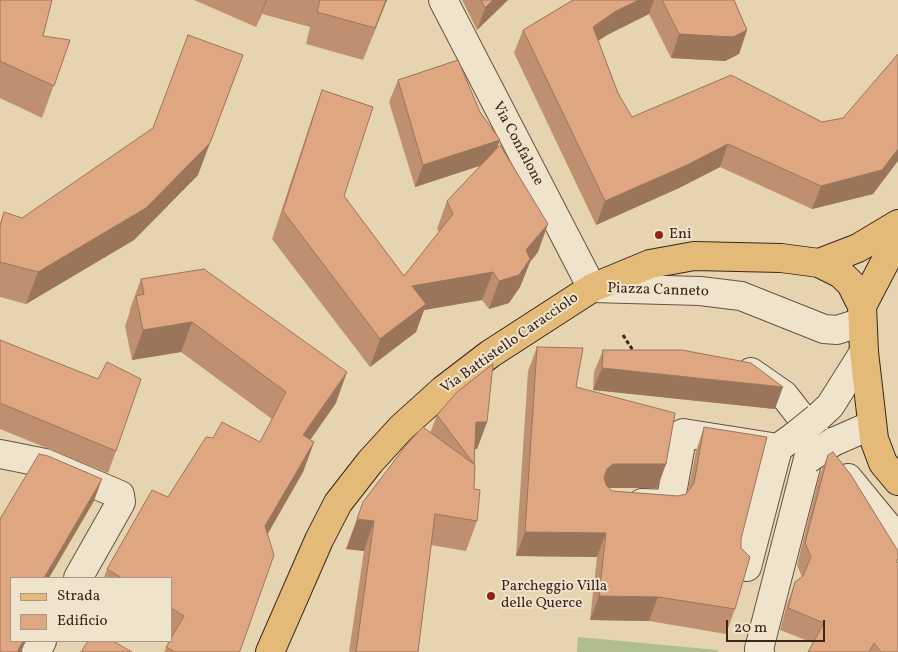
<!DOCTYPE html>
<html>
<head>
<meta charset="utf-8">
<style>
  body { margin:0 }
  #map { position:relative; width:898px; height:652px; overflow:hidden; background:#e6d4b1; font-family:Vollkorn,serif }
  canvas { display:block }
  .legend { position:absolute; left:10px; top:577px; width:162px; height:65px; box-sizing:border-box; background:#efe3cc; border:1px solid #a89786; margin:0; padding:6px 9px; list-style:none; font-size:15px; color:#3d251c }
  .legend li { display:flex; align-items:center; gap:10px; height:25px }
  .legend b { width:25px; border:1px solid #a89786 }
  .scale { position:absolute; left:726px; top:620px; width:99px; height:22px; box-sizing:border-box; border:2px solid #3d251c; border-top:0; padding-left:6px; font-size:15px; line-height:18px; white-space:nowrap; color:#3d251c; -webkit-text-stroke:4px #efe3cc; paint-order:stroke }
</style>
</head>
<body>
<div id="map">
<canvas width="898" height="652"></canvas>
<ul class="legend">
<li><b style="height:6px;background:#e3ba78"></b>Strada</li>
<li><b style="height:14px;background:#dea781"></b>Edificio</li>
</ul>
<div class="scale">20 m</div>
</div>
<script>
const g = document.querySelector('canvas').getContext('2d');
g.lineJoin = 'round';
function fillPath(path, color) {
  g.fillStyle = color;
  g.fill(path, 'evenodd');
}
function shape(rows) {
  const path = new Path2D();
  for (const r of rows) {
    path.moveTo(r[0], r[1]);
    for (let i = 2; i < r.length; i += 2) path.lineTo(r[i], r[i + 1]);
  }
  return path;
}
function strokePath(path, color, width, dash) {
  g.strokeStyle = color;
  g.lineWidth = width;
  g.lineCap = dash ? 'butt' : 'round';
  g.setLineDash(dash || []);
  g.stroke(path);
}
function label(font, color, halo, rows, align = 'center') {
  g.font = font + ' Vollkorn,serif';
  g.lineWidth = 4;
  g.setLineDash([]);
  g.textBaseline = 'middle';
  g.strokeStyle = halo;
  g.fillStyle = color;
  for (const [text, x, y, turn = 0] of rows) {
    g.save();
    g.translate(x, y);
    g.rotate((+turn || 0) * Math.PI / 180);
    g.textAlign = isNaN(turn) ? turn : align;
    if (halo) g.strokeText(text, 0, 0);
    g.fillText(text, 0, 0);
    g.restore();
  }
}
fillPath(shape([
  [578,637,718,650,718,652,577,652]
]), '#b0be8f');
const minor = shape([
  [443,0,592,288,700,291,741,296,824,329,837,330,862,322],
  [751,372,784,395,822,444],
  [817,418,830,406,864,352],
  [833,442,872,425],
  [0,454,45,463,120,495,121,502,78,578],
  [848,478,898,539],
  [642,503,670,504,683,433,778,448,796,435],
  [747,567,778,448],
  [36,652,42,641],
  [760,652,759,649,808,459]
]);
const major = shape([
  [819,263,858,248,898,224],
  [862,306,885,262,898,229],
  [270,652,319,540,338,503,370,462,401,428,443,390,490,354,592,288,650,264,694,256,781,258,819,263,841,274,851,284,862,306,864,352,874,439,883,463,898,481]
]);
strokePath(minor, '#675141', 30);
strokePath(major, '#3d251c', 30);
strokePath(shape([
  [623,335,634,352]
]), '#3d251c', 3, [4, 2.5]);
strokePath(minor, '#efe3cc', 28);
strokePath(major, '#e3ba78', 28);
const minorBridge = shape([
  [796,435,817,418],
  [808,459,833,442]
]);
strokePath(minorBridge, '#675141', 30, []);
strokePath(minorBridge, '#efe3cc', 28);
fillPath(shape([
  [0,0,43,36,70,40,42,118,0,98],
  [194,0,387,0,363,60,306,44,310,27,262,14,256,27],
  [462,0,508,0,477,30],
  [573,0,734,0,747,30,739,54,725,61,671,58,649,14,607,35,598,41,618,93,632,117,731,75,873,194,812,209,720,167,679,188,596,225,514,53,523,30],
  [398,80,480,112,500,140,496,149,538,252,530,262,520,287,509,303,489,309,482,300,424,310,416,332,370,367,272,239,312,118,322,90,344,196,404,276,439,232,437,229,447,201,481,165,415,187,389,102],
  [198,175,134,240,26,304,0,297,0,224,4,212,22,218],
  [141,279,336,403,310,440,314,442,303,472,268,533,239,652,164,652,169,643,165,641,171,641,171,578,104,578,107,569,168,497,213,438,260,442,272,419,181,352,132,360,125,326,130,311,130,309],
  [0,340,116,451,108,473,0,429],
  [537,347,576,387,666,464,657,488,609,488,612,491,678,496,686,494,688,490,696,451,704,427,741,539,735,609,726,634,649,621,590,620,597,557,516,556,528,371],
  [603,350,775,409,593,390,594,372],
  [437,415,487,422,477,449,475,449,474,489,477,521,466,551,431,545,418,652,349,652,364,551,346,549,430,433],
  [828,455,898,563,898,652,808,652,813,643,780,630,787,604,795,582,802,577,797,565,819,477]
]), '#bf906f');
fillPath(shape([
  [266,0,267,0,256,27],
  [386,0,387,0,382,12,363,60],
  [493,0,508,0,477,30,485,8],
  [639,0,654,0,649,14,607,35,584,50,593,27,616,11],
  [747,30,739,54,725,61,671,58,679,34],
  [243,55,198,175,134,240,26,304,38,272],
  [500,140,492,162,415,187,423,165],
  [728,144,720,167,679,188,596,225,605,201],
  [898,149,898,161,873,194,812,209,821,186],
  [548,224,538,252,530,262,520,287,509,303,489,309,499,281,526,250],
  [493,272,482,300,424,310,416,332,370,367,380,339,412,286],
  [192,322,181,352,132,360,143,330],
  [602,368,783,387,775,409,593,390],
  [347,372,336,403,292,466,303,435],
  [476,422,487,422,477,449,466,449],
  [314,442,303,472,255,556,265,526],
  [613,464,666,464,657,488,604,488,598,493,607,469],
  [102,479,94,501,49,578,44,578],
  [357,519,374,521,364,551,346,549],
  [525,532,606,533,597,557,516,556],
  [599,596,658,597,649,621,590,620],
  [23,641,25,641,21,652,17,652]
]), '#9b755a');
const building = shape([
  [0,0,52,0,43,36,70,40,54,86,0,61,0,0],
  [320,0,386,0,375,28,317,12,320,0],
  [481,0,493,0,485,8,481,0],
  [573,0,639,0,616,11,593,27,618,93,632,117,731,75,822,122,843,118,898,54,898,149,882,170,821,186,728,144,687,165,605,201,523,30,573,0],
  [662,0,734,0,747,30,733,37,679,34,662,0],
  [188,35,243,55,210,143,146,208,38,272,0,262,0,226,4,212,22,218,153,128,188,35],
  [458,60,480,112,500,140,423,165,398,80,458,60],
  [322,90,373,107,344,196,404,276,453,214,447,201,500,145,548,224,526,250,530,259,519,275,499,281,493,272,412,286,426,304,380,339,283,211,322,90],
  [204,269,347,372,303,435,314,442,265,526,274,555,240,651,238,652,175,652,166,647,170,641,171,641,171,638,184,616,171,608,171,578,122,578,107,569,152,490,168,497,206,437,213,438,222,422,260,442,286,392,192,322,143,330,136,296,144,294,141,279,204,269],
  [0,340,98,379,107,362,141,379,116,451,0,403,0,340],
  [537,347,583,348,576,387,675,413,666,464,613,464,607,469,604,477,606,485,612,491,678,496,686,494,694,483,704,427,767,437,741,539,741,548,750,557,735,609,658,597,599,596,606,533,525,532,537,347],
  [603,350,682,350,751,363,783,387,602,368,603,350],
  [493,364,487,422,476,422,474,464,437,415,457,392,493,364],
  [423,427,475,465,474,489,480,490,477,521,435,514,418,652,356,652,374,521,357,519,363,502,407,444,423,427],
  [833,452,851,475,898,551,898,559,896,561,898,563,898,652,881,652,874,643,869,652,808,652,824,623,788,608,795,582,803,576,811,557,805,543,828,455,833,452],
  [39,454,48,456,102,479,44,578,11,578,11,641,23,641,17,652,0,652,0,519,39,454],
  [88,641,113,641,132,652,81,652,88,641]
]);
fillPath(building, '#dea781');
strokePath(building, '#9b755a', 1);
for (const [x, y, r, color] of [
  [659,235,5,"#8f2418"],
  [491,596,5,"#8f2418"]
]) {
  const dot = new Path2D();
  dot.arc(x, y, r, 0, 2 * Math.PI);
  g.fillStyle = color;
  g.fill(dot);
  strokePath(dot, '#efe3cc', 2);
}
label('15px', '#3d251c', '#efe3cc', [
  ["Via Confalone",517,144,62],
  ["Piazza Canneto",658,291,2],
  ["Via Battistello Caracciolo",510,344,-35]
]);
label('15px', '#3d251c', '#efe3cc', [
  ["Eni",669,235],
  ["Parcheggio Villa",501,587],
  ["delle Querce",501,604]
], 'left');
</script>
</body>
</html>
